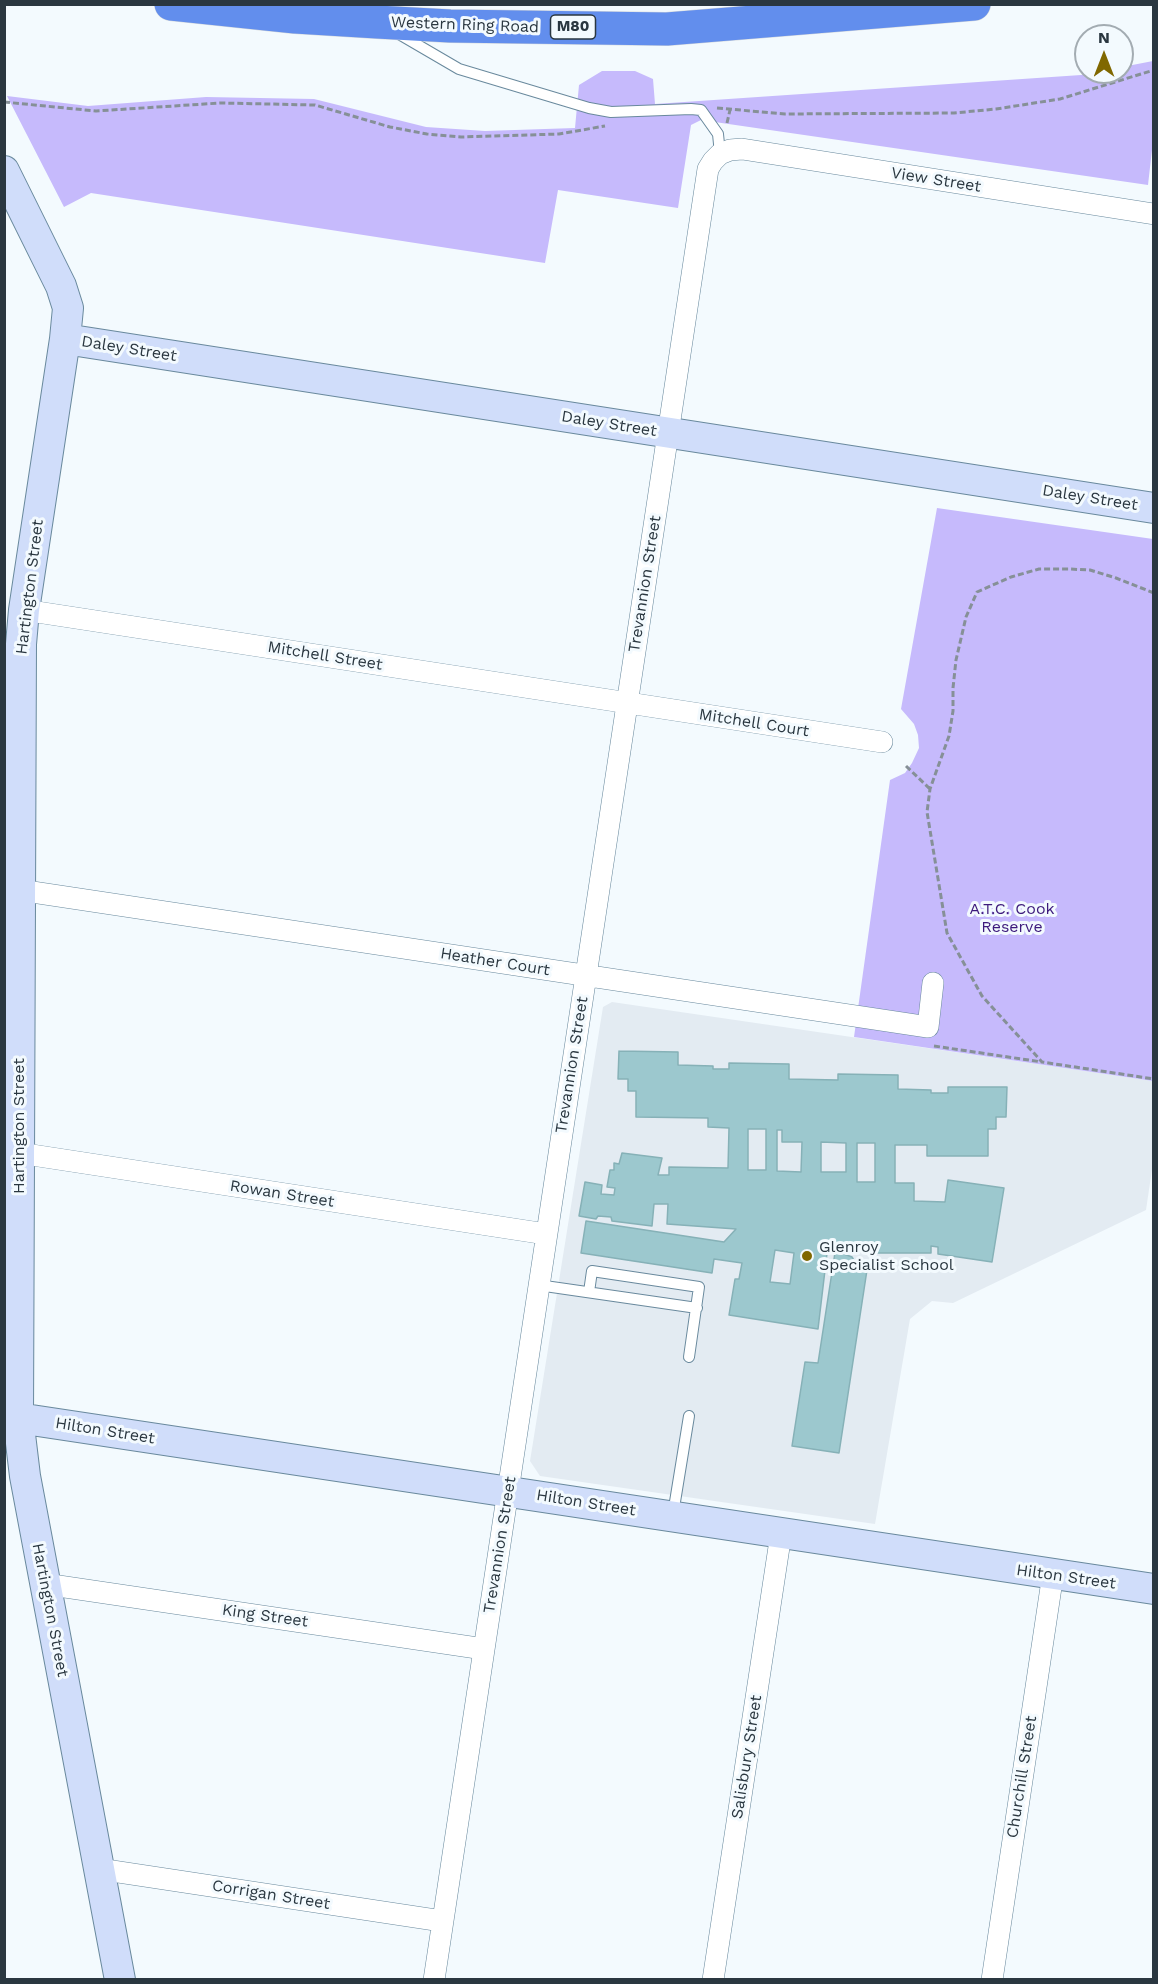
<!DOCTYPE html>
<html>
<head>
<meta charset="utf-8">
<style>
  body { margin:0 }
  #map { position:relative; width:1158px; height:1984px; overflow:hidden; background:#f3fafe; font-family:"Work Sans",sans-serif }
  canvas { display:block }
  .frame { position:absolute; inset:0; border:6px solid #2a3740; pointer-events:none }
  .north { position:absolute; left:1074px; top:24px; width:60px; height:60px; box-sizing:border-box; background:#f3fafe; border:2px solid #a3acb2; border-radius:50%; rotate:0deg; font-size:16px; font-weight:700; line-height:24px; text-align:center; color:#2a3740 }
  .north::after { content:''; display:block; margin:auto; width:21px; height:27px; background:#806800; clip-path:polygon(50% 0,100% 100%,50% 72%,0 100%) }
</style>
</head>
<body>
<div id="map">
<canvas width="1158" height="1984"></canvas>
<div class="frame"></div>
<div class="north">N</div>
</div>
<script>
const g = document.querySelector('canvas').getContext('2d');
g.lineJoin = 'round';
function fillPath(path, color) {
  g.fillStyle = color;
  g.fill(path, 'evenodd');
}
function shape(rows) {
  const path = new Path2D();
  for (const r of rows) {
    path.moveTo(r[0], r[1]);
    for (let i = 2; i < r.length; i += 2) path.lineTo(r[i], r[i + 1]);
  }
  return path;
}
function strokePath(path, color, width, dash) {
  g.strokeStyle = color;
  g.lineWidth = width;
  g.lineCap = dash ? 'butt' : 'round';
  g.setLineDash(dash || []);
  g.stroke(path);
}
function label(font, color, halo, rows, align = 'center') {
  g.font = font + ' "Work Sans",sans-serif';
  g.lineWidth = 6;
  g.setLineDash([]);
  g.textBaseline = 'middle';
  g.strokeStyle = halo;
  g.fillStyle = color;
  for (const [text, x, y, turn = 0] of rows) {
    g.save();
    g.translate(x, y);
    g.rotate((+turn || 0) * Math.PI / 180);
    g.textAlign = isNaN(turn) ? turn : align;
    if (halo) g.strokeText(text, 0, 0);
    g.fillText(text, 0, 0);
    g.restore();
  }
}
fillPath(shape([
  [612,1002,1153,1081,1154,1156,1146,1210,953,1303,932,1301,910,1319,875,1524,540,1476,530,1461,603,1007]
]), '#e3ebf2');
fillPath(shape([
  [1153,61,1153,141,1148,185,701,120,691,125,678,208,558,190,545,263,91,193,64,207,7,96,88,106,206,97,314,99,426,127,485,131,575,128,579,85,602,71,635,71,653,79,655,104,1081,75,1094,72,1122,72,1122,67],
  [937,508,1153,539,1153,1081,854,1037,890,780,905,773,912,763,919,748,918,735,914,724,901,709]
]), '#c6bafc');
const building = shape([
  [619,1051,678,1052,678,1065,713,1066,713,1069,729,1069,729,1063,789,1064,789,1079,838,1080,838,1074,898,1075,898,1089,931,1090,931,1093,948,1093,948,1087,1007,1087,1006,1117,996,1117,996,1129,988,1129,988,1156,927,1156,927,1145,895,1145,895,1183,914,1183,914,1201,945,1202,948,1180,1004,1188,992,1262,938,1254,938,1247,931,1246,931,1253,870,1253,870,1246,844,1244,844,1254,852,1257,858,1267,867,1270,839,1453,792,1446,805,1362,818,1363,836,1246,828,1245,818,1329,729,1315,735,1279,739,1279,742,1263,714,1259,712,1273,581,1253,586,1221,724,1242,736,1229,667,1224,668,1204,654,1204,652,1226,612,1221,611,1217,598,1216,596,1219,579,1216,585,1182,602,1185,601,1194,614,1195,615,1188,607,1187,610,1170,614,1170,614,1163,619,1164,622,1153,662,1158,658,1175,669,1175,669,1167,728,1168,729,1128,708,1127,708,1118,636,1117,636,1091,628,1091,628,1079,618,1079,619,1051],
  [748,1129,766,1129,766,1170,748,1170,748,1129],
  [777,1130,782,1130,782,1142,802,1142,801,1172,777,1171,777,1130],
  [821,1142,846,1143,846,1172,821,1172,821,1142],
  [857,1143,875,1143,875,1182,857,1182,857,1143],
  [775,1250,794,1253,790,1284,770,1282,775,1250]
]);
fillPath(building, '#9cc8ce');
strokePath(building, '#86b1b7', 1.5);
const lane = shape([
  [399,34,459,69,589,108,611,112,691,109,701,110,718,134,720,154],
  [538,1285,697,1308],
  [589,1292,592,1271,699,1287,689,1357],
  [673,1514,689,1416]
]);
const street = shape([
  [24,610,882,742],
  [19,890,928,1027,933,983],
  [19,1153,546,1234],
  [45,1584,484,1649],
  [99,1869,442,1921],
  [434,1980,708,169,713,161,720,154,730,150,742,149,1154,214],
  [713,1980,781,1534],
  [992,1980,1053,1574]
]);
const secondary = shape([
  [4,171,61,286,68,308,65,339,24,610,21,644,18,1418,25,1476,120,1980],
  [65,339,1154,508],
  [18,1418,1154,1589]
]);
const highway = shape([
  [171,4,295,17,377,22,450,26,667,29,974,4]
]);
strokePath(lane, '#69899d', 12);
strokePath(street, '#69899d', 22);
strokePath(secondary, '#69899d', 32);
strokePath(highway, '#d4d7d9', 34);
strokePath(shape([
  [4,102,96,111,220,103,315,105,390,127,427,134,461,137,559,134,605,126],
  [717,108,785,114,954,113,996,109,1060,99,1154,70],
  [727,123,730,110],
  [1154,593,1116,578,1090,570,1069,569,1039,569,1011,577,977,592,966,617,956,660,953,688,953,711,949,736,930,789,927,812,947,933,982,996,1042,1062,1154,1079],
  [906,766,930,789],
  [934,1046,1042,1062]
]), '#869097', 3, [6, 3]);
strokePath(lane, '#fff', 10);
strokePath(street, '#fff', 21);
strokePath(secondary, '#d0ddfa', 30);
strokePath(highway, '#628eed', 33);
for (const [x, y, r, color] of [
  [807,1256,6,"#806800"]
]) {
  const dot = new Path2D();
  dot.arc(x, y, r, 0, 2 * Math.PI);
  g.fillStyle = color;
  g.fill(dot);
  strokePath(dot, '#f3fafe', 2);
}
for (const [x, y, w] of [
  [573,27,45]
]) {
  const box = new Path2D();
  box.roundRect(x - w / 2, y - 12, w, 24, 4.5);
  g.fillStyle = '#f3fafe';
  g.fill(box);
  strokePath(box, '#2a3740', 1.5);
}
label('bold 15px', '#2a3740', null, [
  ["M80",573,27]
]);
label('16px', '#2a3740', '#f3fafe', [
  ["Western Ring Road",465,25,2],
  ["View Street",936,180,9],
  ["Daley Street",129,349,9],
  ["Daley Street",609,424,9],
  ["Daley Street",1090,498,9],
  ["Trevannion Street",645,584,-81],
  ["Hartington Street",30,587,-83],
  ["Mitchell Street",325,656,9],
  ["Mitchell Court",754,723,9],
  ["Heather Court",495,962,9],
  ["Trevannion Street",572,1065,-81],
  ["Hartington Street",19,1126,-90],
  ["Rowan Street",282,1194,9],
  ["Hilton Street",105,1431,9],
  ["Hilton Street",586,1503,9],
  ["Trevannion Street",500,1545,-81],
  ["Hilton Street",1066,1577,8],
  ["Hartington Street",50,1610,79],
  ["King Street",265,1616,8],
  ["Salisbury Street",747,1757,-81],
  ["Churchill Street",1022,1777,-81],
  ["Corrigan Street",271,1895,9]
]);
label('16px', '#3d1a7c', '#f3fafe', [
  ["A.T.C. Cook",1012,909],
  ["Reserve",1012,927]
]);
label('16px', '#2a3740', '#f3fafe', [
  ["Glenroy",819,1247],
  ["Specialist School",819,1265]
], 'left');
</script>
</body>
</html>
